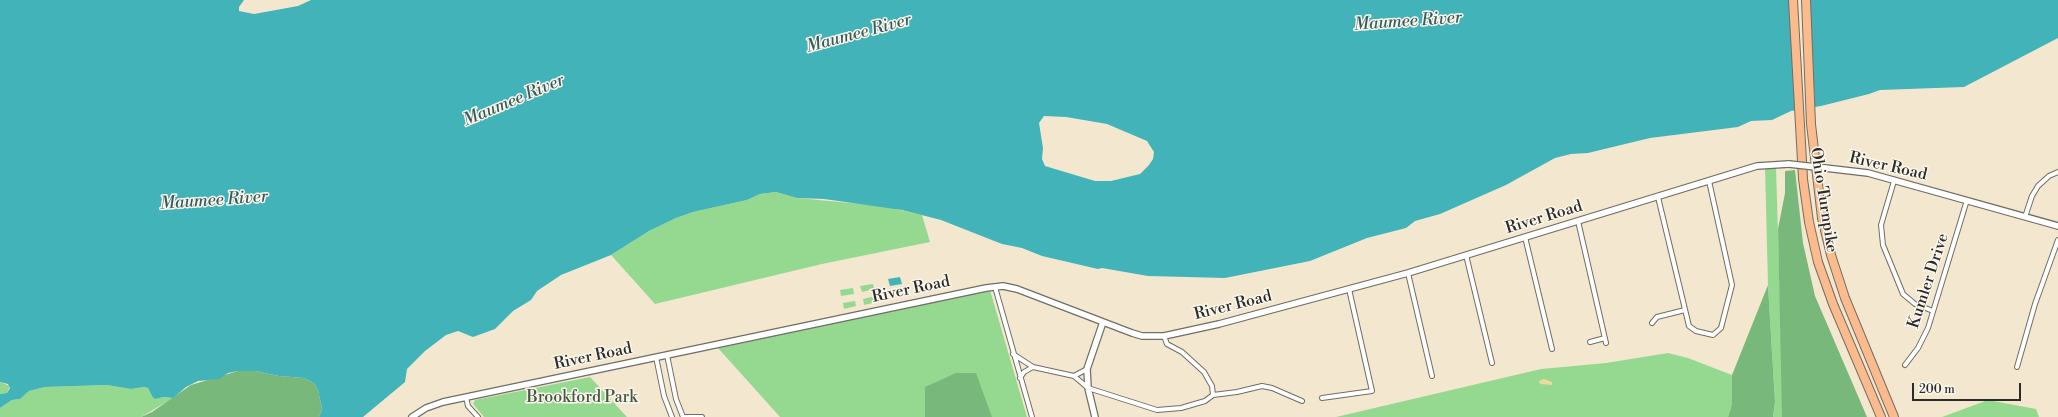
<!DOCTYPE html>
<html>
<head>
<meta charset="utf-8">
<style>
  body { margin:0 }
  #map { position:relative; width:2058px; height:417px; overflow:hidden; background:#f3e8cf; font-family:"Libre Bodoni",serif }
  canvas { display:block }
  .scale { position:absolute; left:1912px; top:383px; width:109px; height:18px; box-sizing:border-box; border:2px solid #2b2b2b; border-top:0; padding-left:5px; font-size:12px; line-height:14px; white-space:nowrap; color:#2b2b2b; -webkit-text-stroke:3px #fbf7ec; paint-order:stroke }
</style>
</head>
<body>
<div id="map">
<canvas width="2058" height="417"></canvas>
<div class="scale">200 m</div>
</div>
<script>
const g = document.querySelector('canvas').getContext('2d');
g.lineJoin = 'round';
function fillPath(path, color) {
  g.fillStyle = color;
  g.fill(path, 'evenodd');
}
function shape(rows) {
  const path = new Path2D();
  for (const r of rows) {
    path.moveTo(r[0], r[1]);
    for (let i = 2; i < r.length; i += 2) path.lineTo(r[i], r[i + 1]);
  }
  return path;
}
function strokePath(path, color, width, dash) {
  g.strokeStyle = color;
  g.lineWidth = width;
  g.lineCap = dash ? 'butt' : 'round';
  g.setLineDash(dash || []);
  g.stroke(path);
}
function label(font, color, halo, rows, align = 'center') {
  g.font = font + ' "Libre Bodoni",serif';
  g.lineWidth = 3;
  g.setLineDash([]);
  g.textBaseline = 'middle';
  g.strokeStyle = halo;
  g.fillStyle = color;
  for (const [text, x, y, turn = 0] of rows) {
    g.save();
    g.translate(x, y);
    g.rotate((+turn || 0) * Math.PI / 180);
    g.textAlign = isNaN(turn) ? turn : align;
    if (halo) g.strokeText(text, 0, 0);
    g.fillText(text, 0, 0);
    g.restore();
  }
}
fillPath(shape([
  [1776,167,1782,368,1782,417,1773,417,1775,402,1768,285,1765,168],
  [776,192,797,198,883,206,922,215,930,242,822,264,655,304,611,255,649,231,676,218,693,212,747,200,760,194],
  [873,284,874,289,862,292,860,286],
  [853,288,854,294,841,296,840,290],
  [990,290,1027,417,780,417,718,348],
  [876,296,877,302,864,305,863,299],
  [855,301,856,306,844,309,843,303],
  [1668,353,1688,358,1732,375,1732,404,1728,417,1336,417,1541,369,1606,363],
  [590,377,627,417,484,417,473,404,475,400],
  [0,382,10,386,7,393,0,394],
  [107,385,131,389,144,387,148,388,152,396,173,398,141,417,0,417,0,408,12,400,20,399,29,391,45,387],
  [1988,400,2036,409,2039,417,1942,417]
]), '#95d991');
fillPath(shape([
  [1795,170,1803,243,1815,296,1867,417,1782,417,1778,229,1785,193,1785,171],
  [1768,285,1775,402,1773,417,1728,417,1732,404,1732,375],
  [238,371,255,371,279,376,304,378,314,383,318,390,322,409,319,417,141,417,152,412,191,385],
  [956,373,976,373,992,417,925,417,925,387]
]), '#78b97b');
fillPath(shape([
  [1544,379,1552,382,1552,385,1540,384,1539,381]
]), '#eeda9e');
fillPath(shape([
  [0,0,244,0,239,7,239,11,254,14,298,6,311,0,2058,0,2058,38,1964,87,1880,90,1869,94,1821,106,1791,111,1772,120,1751,121,1738,127,1650,138,1588,153,1571,154,1555,158,1506,185,1440,214,1415,221,1406,228,1367,238,1310,261,1225,278,1148,276,1102,268,1098,269,1042,256,1022,248,1002,244,941,220,902,210,824,199,797,198,776,192,760,194,747,200,693,212,676,218,649,231,611,255,561,275,537,291,531,300,513,311,495,329,473,337,458,331,446,335,425,351,407,369,405,382,363,417,319,417,322,409,318,390,314,383,304,378,279,376,255,371,238,371,228,373,219,379,198,381,186,387,173,398,163,397,155,399,152,396,148,388,144,387,131,389,107,385,45,387,29,391,20,399,12,400,0,408,0,394,7,393,10,388,8,384,0,382],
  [1044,116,1066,117,1107,124,1147,141,1154,152,1153,159,1149,165,1140,174,1111,181,1095,181,1045,166,1042,159,1043,148,1039,123],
  [900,277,902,284,890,286,888,279]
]), '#43b3ba');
fillPath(shape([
  [1789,0,1810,0,1815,109,1795,112]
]), '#f3e8cf');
const minor = shape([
  [1894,181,1881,225,1883,245,1903,294,1915,304,1933,311],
  [1658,197,1689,326,1696,331,1713,335,1721,328,1732,285,1709,181],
  [2025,217,2032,196,2038,186,2049,176,2058,172],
  [1578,221,1606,343],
  [1525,237,1552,349],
  [1466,255,1492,363],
  [1408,273,1432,376],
  [995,287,1032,417],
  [1652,323,1657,317,1685,310],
  [1164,336,1167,344,1182,352,1204,372,1212,386,1213,395],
  [1590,342,1605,338],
  [1013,354,1033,367,1074,376,1088,388,1157,410,1181,408,1205,401,1213,395,1237,392,1262,386,1272,388,1302,401],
  [667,355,676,399,683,417],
  [656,357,664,396,672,417],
  [1905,365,1918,348,1928,328,1967,200],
  [2017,367,2035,304,2058,240],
  [1074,376,1087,369],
  [1020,378,1024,372,1033,367],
  [466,397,468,406,478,417],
  [1322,398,1372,391,1349,289],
  [685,417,702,417]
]);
const tertiary = shape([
  [1825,168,1868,173,2058,226],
  [412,417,426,408,443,402,986,288,1003,286,1017,289,1132,333,1142,336,1164,336,1219,324,1408,273,1757,166,1789,164],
  [1095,417,1088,388,1087,369,1103,322]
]);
const motorway = shape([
  [1793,0,1803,179,1809,222,1818,262,1833,304,1881,417],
  [1806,0,1811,124,1822,218,1831,255,1845,298,1894,417]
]);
strokePath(minor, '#716d64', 6);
strokePath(tertiary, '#716d64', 8);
strokePath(motorway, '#716d64', 10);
strokePath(minor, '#fff', 4);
strokePath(tertiary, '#fff', 5.5);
strokePath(motorway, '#fbbb8d', 8);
const tertiaryBridge = shape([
  [1789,164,1825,168]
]);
strokePath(tertiaryBridge, '#716d64', 8, []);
strokePath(tertiaryBridge, '#fff', 5.5);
label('16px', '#2b2b2b', '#fbf7ec', [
  ["River Road",1888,167,13],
  ["Ohio Turnpike",1823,200,81],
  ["River Road",1544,218,-17],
  ["Kumler Drive",1929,281,-72],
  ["River Road",911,290,-12],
  ["River Road",1233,306,-14],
  ["River Road",593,357,-12]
]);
label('16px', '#465644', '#fbf7ec', [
  ["Brookford Park",582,398]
]);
label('italic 17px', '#335b5d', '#fbf7ec', [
  ["Maumee River",1408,22,-4],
  ["Maumee River",859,34,-15],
  ["Maumee River",514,101,-23],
  ["Maumee River",214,201,-4]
]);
</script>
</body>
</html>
